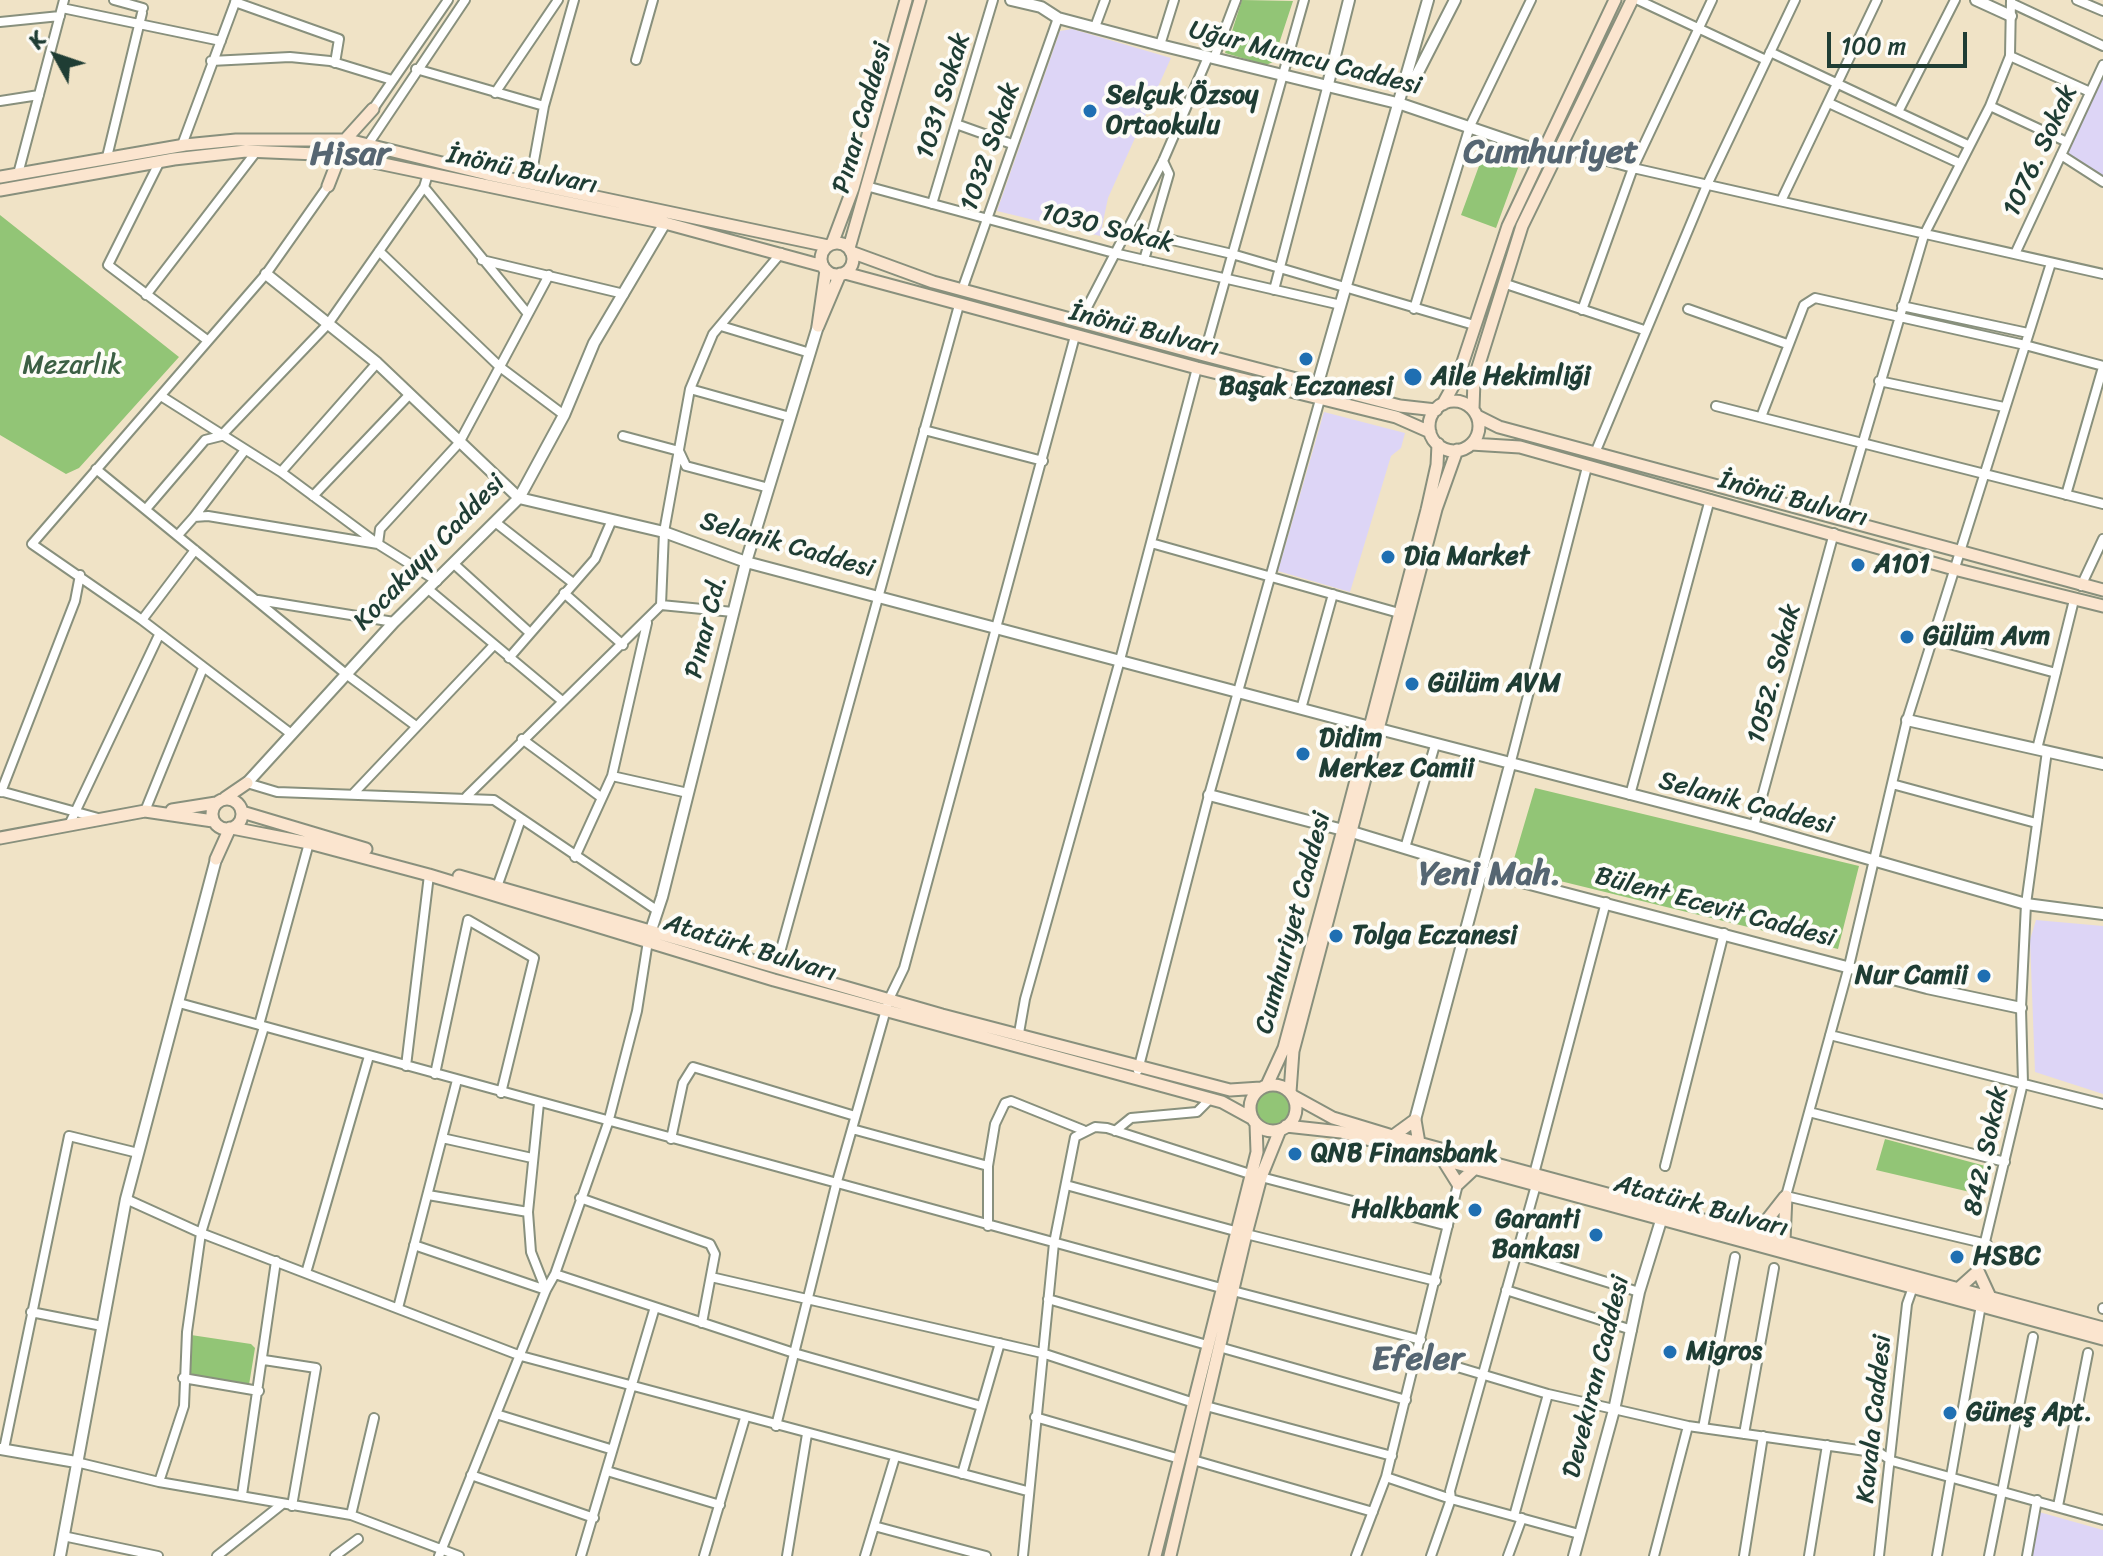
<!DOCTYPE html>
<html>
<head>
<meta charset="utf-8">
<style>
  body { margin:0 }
  #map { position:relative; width:2103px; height:1556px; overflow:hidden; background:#f0e3c6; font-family:Sriracha,sans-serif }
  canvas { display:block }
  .north { position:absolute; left:16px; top:16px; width:80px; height:80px; -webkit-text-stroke:6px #fdfcf7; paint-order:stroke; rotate:310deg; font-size:22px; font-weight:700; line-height:32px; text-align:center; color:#1f3d34 }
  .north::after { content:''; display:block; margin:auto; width:28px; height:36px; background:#1f3d34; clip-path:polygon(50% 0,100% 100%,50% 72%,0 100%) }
  .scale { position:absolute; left:1827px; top:32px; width:140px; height:36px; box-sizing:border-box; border:4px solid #1f3d34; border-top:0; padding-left:10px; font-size:24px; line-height:28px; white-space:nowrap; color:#1f3d34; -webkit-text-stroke:6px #fdfcf7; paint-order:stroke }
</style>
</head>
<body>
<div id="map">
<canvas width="2103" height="1556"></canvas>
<div class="north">K</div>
<div class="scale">100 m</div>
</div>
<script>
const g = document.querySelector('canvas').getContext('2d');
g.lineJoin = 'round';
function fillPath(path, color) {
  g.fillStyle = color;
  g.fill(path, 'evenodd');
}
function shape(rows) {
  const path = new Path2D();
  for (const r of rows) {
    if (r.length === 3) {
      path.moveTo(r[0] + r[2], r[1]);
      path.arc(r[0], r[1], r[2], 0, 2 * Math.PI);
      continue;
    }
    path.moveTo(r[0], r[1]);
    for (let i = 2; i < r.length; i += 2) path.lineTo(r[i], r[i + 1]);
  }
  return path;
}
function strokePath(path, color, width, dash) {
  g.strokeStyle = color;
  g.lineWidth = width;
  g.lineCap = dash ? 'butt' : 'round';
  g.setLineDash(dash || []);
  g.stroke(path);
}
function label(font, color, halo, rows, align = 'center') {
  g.font = font + ' Sriracha,sans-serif';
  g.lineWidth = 8;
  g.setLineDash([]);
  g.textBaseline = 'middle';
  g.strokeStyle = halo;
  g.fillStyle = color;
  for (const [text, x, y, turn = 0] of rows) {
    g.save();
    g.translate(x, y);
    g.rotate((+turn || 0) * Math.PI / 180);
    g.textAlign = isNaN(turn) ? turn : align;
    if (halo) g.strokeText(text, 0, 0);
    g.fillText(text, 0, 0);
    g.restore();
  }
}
fillPath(shape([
  [1072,29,1171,58,1108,198,1100,236,997,211,1060,31],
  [2103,65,2103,182,2061,155],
  [1324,412,1405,433,1401,448,1391,456,1350,592,1278,571],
  [2036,920,2103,926,2103,1094,2035,1072,2030,940],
  [2039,1512,2103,1530,2103,1556,2032,1556]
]), '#ddd5f6');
fillPath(shape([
  [1242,0,1293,1,1273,62,1266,65,1225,53],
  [1483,155,1518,168,1496,228,1461,215],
  [0,215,179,357,79,468,66,474,0,435],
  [1535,788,1859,866,1838,949,1511,869],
  [1273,1108,17],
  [1885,1139,1989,1167,1987,1196,1876,1170],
  [191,1335,251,1344,255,1348,249,1385,186,1374]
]), '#92c576');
const minor = shape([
  [114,0,143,8],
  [1638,0,1766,60],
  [2077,0,2103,11],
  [235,2,339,39,335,63],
  [2011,3,2103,46],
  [62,8,221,41],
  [0,22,60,16],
  [1095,27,1105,0],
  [1160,45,1174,0],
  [1770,52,1968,145],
  [2010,56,2090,92],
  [1214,58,1236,0],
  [636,60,653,0],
  [211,61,290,57,330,61,392,80],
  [416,69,544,106],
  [495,93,558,0],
  [0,101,39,95],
  [1831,104,1959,163],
  [1990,106,2067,142],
  [373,109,448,0],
  [1898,112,1955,0],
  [956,124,1012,144],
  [182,145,236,0],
  [367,146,465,0],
  [1559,148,1633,168,2103,274],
  [2061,155,2103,182],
  [107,157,142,13],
  [160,161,108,265,207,340],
  [18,174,64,0],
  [428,174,424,187,528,314],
  [530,183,544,106,574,0],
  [866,186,1114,253,1341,305],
  [1781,201,1877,0],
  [932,204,993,0],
  [1151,235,1232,254,1474,325],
  [379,251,500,367,564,415],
  [2015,254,2103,65],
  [482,260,624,294],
  [1144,260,1169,174,1163,161],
  [1503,283,1644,330],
  [962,290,1058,18],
  [1274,290,1328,84],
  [146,295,256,152],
  [1902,306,2028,333],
  [1414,309,1470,126,1531,0],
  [1688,309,1787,344],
  [1582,310,1633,168,1712,0],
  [1080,321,1163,161,1208,57],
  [721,326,810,353],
  [1204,355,1304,0],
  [1879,381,2004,407],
  [690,389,790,417],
  [161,396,281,472,378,544,380,529,459,443,549,275],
  [1716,406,2103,504],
  [1761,417,1804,305,1815,298,2025,345,2103,366],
  [924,430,1043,461],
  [623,436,679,451,686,466,769,488],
  [1595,453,1707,185,1795,0],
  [96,469,346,674,416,726],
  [281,472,377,363],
  [2066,495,2103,367],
  [313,496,409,395],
  [146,509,205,440,221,436,328,324,424,187],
  [194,517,245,450],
  [1840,520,1924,235,1990,106,2010,56,2011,0],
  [495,522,573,583],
  [178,535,194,517,208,516,378,544,437,581],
  [1151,543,1399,613],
  [454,564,530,633],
  [2081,586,2103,539],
  [428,589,561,700],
  [564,593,623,645],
  [258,600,394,622],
  [661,605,733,612],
  [142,620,195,550],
  [1931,639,2056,673],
  [509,658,595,559,611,522],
  [1301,709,1333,594],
  [290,733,142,620,32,544,266,274,328,186],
  [522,739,602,798],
  [2037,749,2074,600],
  [1510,765,1587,467],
  [612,776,688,793],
  [247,783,277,792,494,800,658,911],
  [1892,784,2036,823],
  [0,791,98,818],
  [1,792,75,601,80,575],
  [353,794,493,646],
  [1630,795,1710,499],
  [467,796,661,605,664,532,690,389,713,334,781,253],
  [145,811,203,668],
  [70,823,159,635],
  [1754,826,1834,533],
  [1405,848,1435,745],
  [575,857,612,776,647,623],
  [497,887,521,819],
  [776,967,959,305],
  [179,1003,1221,1288],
  [259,1025,309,843],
  [1019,1033,1025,999,1120,660,1197,368],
  [1830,1035,2103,1104],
  [406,1066,429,875],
  [1138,1070,1209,795,1321,396],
  [435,1074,468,920,534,958,501,1093],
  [539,1103,528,1212,531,1252,546,1290],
  [1809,1112,2005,1162],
  [852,1129,988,1166],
  [1115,1131,1131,1118,1197,1112,1210,1099],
  [442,1138,532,1158],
  [671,1139,683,1083,693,1067,855,1116],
  [1665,1166,1724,933],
  [1534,1174,1606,902],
  [1261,1177,1448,1226],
  [1066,1185,1235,1231],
  [428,1195,528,1212],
  [580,1198,710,1244,715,1254,702,1323],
  [126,1199,201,1233,521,1356,1027,1491],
  [988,1226,988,1166,995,1124,1005,1103,1011,1101,1083,1130],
  [1246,1234,1436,1281],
  [1987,1244,1786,1196,1849,966,1907,720,2051,263],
  [414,1245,546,1290],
  [1516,1254,1639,1292],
  [1978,1271,2023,1083,2021,1008,2026,904,2047,751],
  [306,1273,369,1056],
  [555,1274,794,1353,981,1406],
  [711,1277,1042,1353,1194,1403],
  [1506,1290,1632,1330],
  [1233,1291,1421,1340],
  [1048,1299,1207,1345],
  [398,1308,457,1080],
  [2103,1309,2103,1308],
  [31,1312,102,1326],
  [1219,1347,1406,1400],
  [1417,1355,1548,1394,1688,1426,1880,1453,1892,1461,2103,1520],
  [264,1360,316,1368,292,1506],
  [183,1378,259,1391],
  [1206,1406,1392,1456],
  [496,1414,610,1449],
  [1035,1417,1180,1459],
  [776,1426,836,1185,889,999,904,968,1075,336],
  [1703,1428,1735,1257],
  [1744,1434,1774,1268],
  [4,1449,69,1136,138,1153],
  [1193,1460,1373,1512],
  [76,1462,159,1482,351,1515,459,1556],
  [607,1471,720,1505],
  [962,1474,1000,1343],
  [471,1475,594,1518],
  [1386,1477,1451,1499,1579,1534],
  [159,1482,184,1406,187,1332,201,1233,264,1027],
  [242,1495,276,1261],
  [2058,1506,2088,1353],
  [351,1515,374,1418],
  [1514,1516,1548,1394],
  [874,1526,986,1556],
  [63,1536,158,1556],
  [217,1556,281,1505],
  [335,1556,358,1539],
  [439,1556,546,1290,555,1274,608,1123,637,1011,648,941],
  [581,1556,655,1307],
  [704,1556,745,1418],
  [787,1556,807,1434],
  [865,1556,895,1457],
  [1023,1556,1054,1243,1075,1137,1095,1127,1107,1128,1250,1174],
  [1356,1556,1386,1477,1458,1184],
  [1431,1556,1451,1499,1450,1491,1536,1185],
  [1508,1556,1522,1518],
  [1654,1556,1688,1426],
  [1744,1556,1763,1436],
  [1809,1556,1827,1445],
  [1879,1556,1907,1304,1913,1287],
  [1937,1556,1981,1305],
  [1989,1556,2033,1337],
  [2027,1556,2037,1500]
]);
const tertiary = shape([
  [1011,0,1041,7,1058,18,1160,45,1401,104,1542,152],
  [1976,0,2011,16],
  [1328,84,1349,0],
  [1410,88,1455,0],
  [266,274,377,363,519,498,664,532,746,562,1370,727],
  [1318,383,1428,0],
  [1907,720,2103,764],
  [1379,729,1754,826,2026,904,2103,914],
  [247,783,394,622,519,498,564,415,594,343,665,223],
  [1209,795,1343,830],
  [1352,832,1480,871,1927,988,2021,1008],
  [649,936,662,897,746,562,818,326],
  [1415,1120,1510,765],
  [0,1449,76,1462],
  [60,1556,126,1199,216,859],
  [1574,1556,1614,1410,1639,1292,1663,1214]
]);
const secondary = shape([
  [0,177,185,145,236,140,345,140,373,109],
  [328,186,340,155,338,147,348,140,487,174,828,246],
  [0,190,174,159,246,151,340,155,665,223,823,266],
  [837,259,16],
  [832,244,853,188,906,0],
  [849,248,920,0],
  [851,252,933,282,1204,355,1400,406,1436,410],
  [826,270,818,326,840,274],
  [845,273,1197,368,1396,417,1430,432],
  [1454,426,25],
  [1443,404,1458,377,1508,226,1615,0],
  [1473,409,1474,380,1522,226,1632,0],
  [1477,416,1499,427,2103,590],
  [1471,444,1520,447,1954,569,2103,606],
  [225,798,247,783],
  [227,814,15],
  [172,810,216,803],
  [242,812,366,849],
  [232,828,309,843,429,875,774,980,1222,1102,1253,1119],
  [0,838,145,811,213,821],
  [216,859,230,828],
  [459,876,942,1015,1230,1090,1261,1088],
  [1267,1085,1284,1048,1343,830,1427,510,1437,465,1438,444],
  [1273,1108,23],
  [1290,1092,1293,1051,1436,509,1457,450],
  [1293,1096,1333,1118,1389,1135,2103,1328],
  [1286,1126,1341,1132,2103,1339],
  [1393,1136,1415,1120,1419,1143],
  [1443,1160,1458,1184,1474,1169],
  [1756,1234,1785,1197],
  [1781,1244,1784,1241,1786,1196],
  [1959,1288,1978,1271,1990,1297],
  [1155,1556,1257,1152,1256,1124],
  [1170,1556,1246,1234,1261,1177,1280,1130]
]);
strokePath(minor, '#88907d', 12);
strokePath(tertiary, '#88907d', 14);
strokePath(secondary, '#88907d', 15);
strokePath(minor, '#fff', 8);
strokePath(tertiary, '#fff', 10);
strokePath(secondary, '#fbe5cf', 11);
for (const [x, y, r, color] of [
  [1090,111,8,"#1f6fb2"],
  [1306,359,8,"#1f6fb2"],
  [1413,377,10,"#1f6fb2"],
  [1388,557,8,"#1f6fb2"],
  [1858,565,8,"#1f6fb2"],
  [1907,637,8,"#1f6fb2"],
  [1412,684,8,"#1f6fb2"],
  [1303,754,8,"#1f6fb2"],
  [1336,936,8,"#1f6fb2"],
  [1984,976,8,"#1f6fb2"],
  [1295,1154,8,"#1f6fb2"],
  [1475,1210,8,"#1f6fb2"],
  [1596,1235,8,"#1f6fb2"],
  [1957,1257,8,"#1f6fb2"],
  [1670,1352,8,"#1f6fb2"],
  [1950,1413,8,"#1f6fb2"]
]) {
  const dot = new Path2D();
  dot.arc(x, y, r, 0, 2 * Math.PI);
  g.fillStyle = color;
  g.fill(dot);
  strokePath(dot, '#fdfcf7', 3);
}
label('26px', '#1f3d34', '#fdfcf7', [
  ["Uğur Mumcu Caddesi",1305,59,14],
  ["1031 Sokak",944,96,-73],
  ["Pınar Caddesi",863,118,-74],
  ["1032 Sokak",991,147,-71],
  ["1076. Sokak",2041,151,-65],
  ["İnönü Bulvarı",522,171,12],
  ["1030 Sokak",1107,229,14],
  ["İnönü Bulvarı",1144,331,14],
  ["İnönü Bulvarı",1793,500,15],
  ["Selanik Caddesi",787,546,16],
  ["Kocakuyu Caddesi",430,553,-46],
  ["Pınar Cd.",707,627,-76],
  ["1052. Sokak",1775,674,-75],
  ["Selanik Caddesi",1746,804,15],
  ["Bülent Ecevit Caddesi",1715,908,15],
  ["Cumhuriyet Caddesi",1294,923,-75],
  ["Atatürk Bulvarı",750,949,17],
  ["842. Sokak",1987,1151,-78],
  ["Atatürk Bulvarı",1701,1207,15],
  ["Devekıran Caddesi",1597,1377,-76],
  ["Kavala Caddesi",1875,1419,-84]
]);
label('bold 26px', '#1f3d34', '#fdfcf7', [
  ["Selçuk Özsoy",1106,96],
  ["Ortaokulu",1106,126],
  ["Aile Hekimliği",1431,377],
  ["Başak Eczanesi",1306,387,"center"],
  ["Dia Market",1404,557],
  ["A101",1874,565],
  ["Gülüm Avm",1923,637],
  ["Gülüm AVM",1428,684],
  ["Didim",1319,739],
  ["Merkez Camii",1319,769],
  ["Tolga Eczanesi",1352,936],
  ["Nur Camii",1968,976,"right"],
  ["QNB Finansbank",1311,1154],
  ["Halkbank",1459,1210,"right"],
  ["Garanti",1580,1220,"right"],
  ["Bankası",1580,1250,"right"],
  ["HSBC",1973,1257],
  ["Migros",1686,1352],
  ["Güneş Apt.",1966,1413]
], 'left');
label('26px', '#3c5f44', '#fdfcf7', [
  ["Mezarlık",72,366]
]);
label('bold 34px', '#566672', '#fdfcf7', [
  ["Cumhuriyet",1551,153],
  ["Hisar",350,155],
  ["Yeni Mah.",1490,875],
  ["Efeler",1418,1360]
]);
</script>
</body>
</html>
